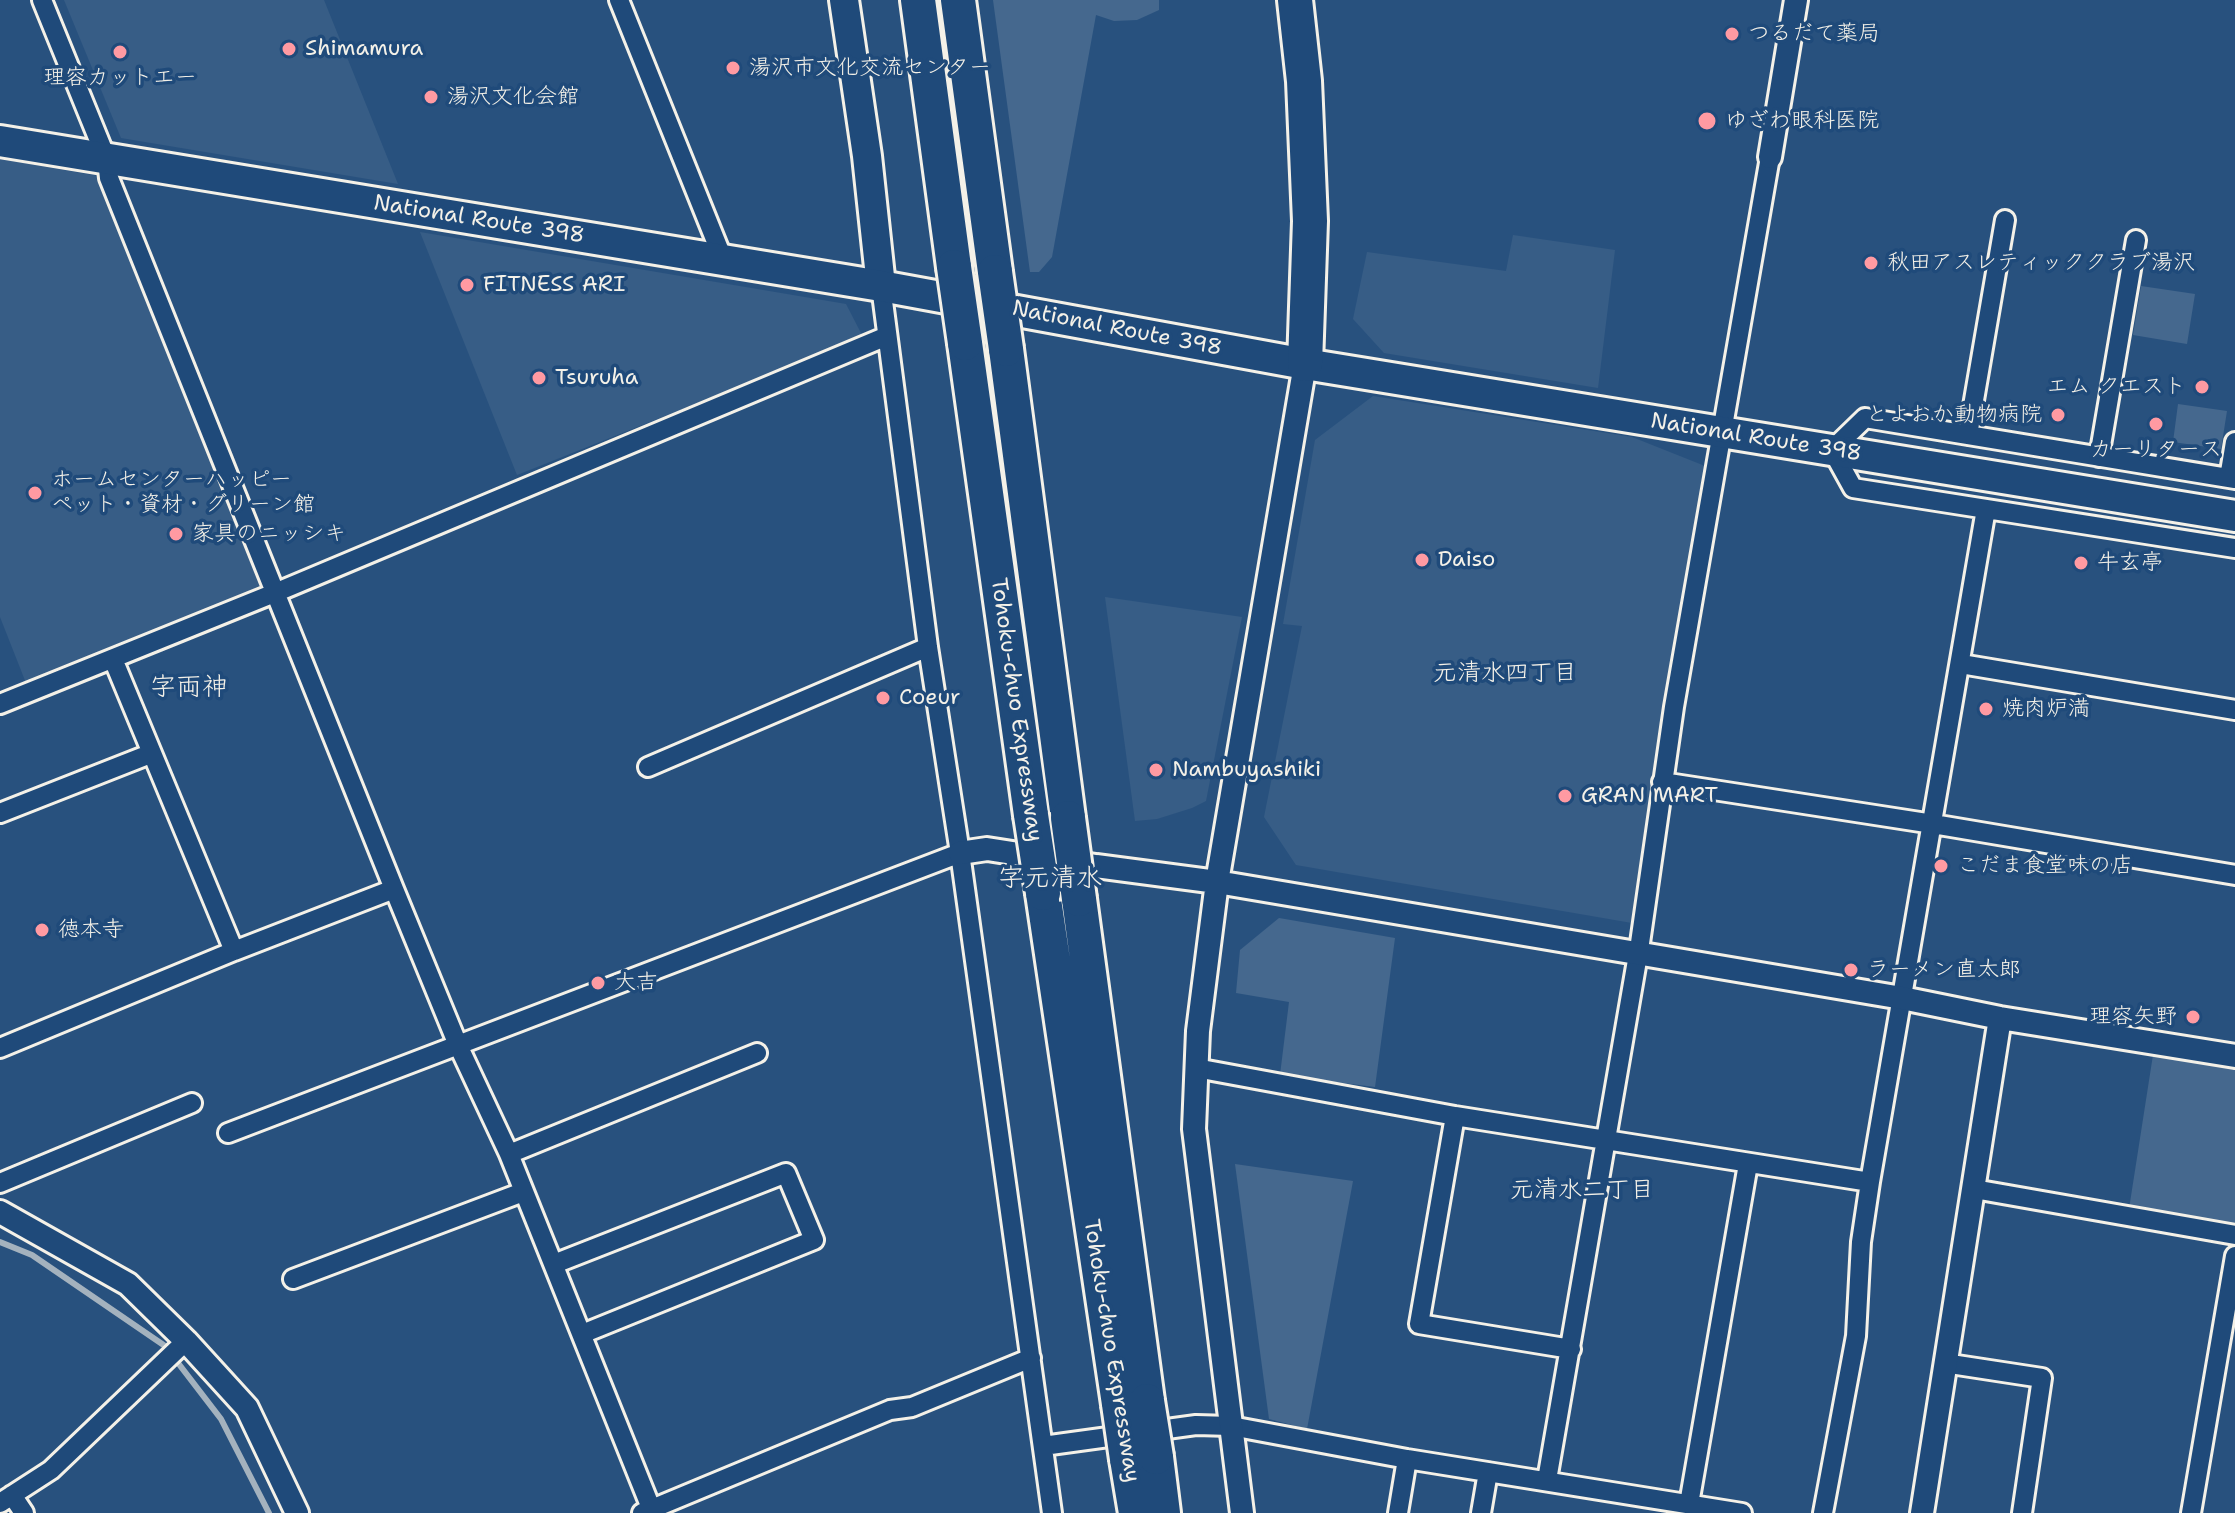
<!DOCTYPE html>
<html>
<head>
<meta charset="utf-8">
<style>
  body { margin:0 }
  canvas { display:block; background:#28517e }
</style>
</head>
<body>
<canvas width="2235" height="1513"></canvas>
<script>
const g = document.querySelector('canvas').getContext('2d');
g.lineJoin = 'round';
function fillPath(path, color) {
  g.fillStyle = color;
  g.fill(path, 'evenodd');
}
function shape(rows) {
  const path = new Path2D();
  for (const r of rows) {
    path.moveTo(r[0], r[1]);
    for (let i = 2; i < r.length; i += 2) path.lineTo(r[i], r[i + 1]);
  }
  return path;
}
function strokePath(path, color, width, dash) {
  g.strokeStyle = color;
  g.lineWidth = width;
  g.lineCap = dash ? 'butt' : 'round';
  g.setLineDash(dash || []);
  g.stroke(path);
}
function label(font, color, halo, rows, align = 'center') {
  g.font = font + ' "Shantell Sans","Klee One",sans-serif';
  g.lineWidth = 7;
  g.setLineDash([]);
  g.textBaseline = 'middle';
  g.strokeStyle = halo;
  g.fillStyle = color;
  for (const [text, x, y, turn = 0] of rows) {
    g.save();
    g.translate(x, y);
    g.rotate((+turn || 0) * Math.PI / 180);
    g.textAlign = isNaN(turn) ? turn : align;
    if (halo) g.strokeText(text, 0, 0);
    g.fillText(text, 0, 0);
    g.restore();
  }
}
fillPath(shape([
  [64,0,324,0,398,184,121,138],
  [0,159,104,177,268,586,26,683,0,617],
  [420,232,846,304,863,337,517,475],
  [1513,235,1615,250,1598,388,1384,353,1353,319,1367,252,1506,271],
  [1373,396,1632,437,1705,466,1632,923,1296,865,1264,817,1302,626,1283,624,1315,440],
  [1105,597,1242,617,1206,801,1192,808,1157,819,1135,821]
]), '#375d86');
fillPath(shape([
  [993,0,1159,0,1159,10,1137,20,1114,21,1096,15,1052,257,1039,272,1030,272],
  [2141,286,2195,294,2187,344,2133,335],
  [2178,404,2227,411,2221,449,2173,442],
  [1279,918,1395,938,1375,1087,1280,1075,1289,1002,1236,993,1240,950],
  [2153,1055,2235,1067,2235,1226,2129,1209],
  [1235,1164,1353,1181,1307,1429,1269,1419]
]), '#45688e');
strokePath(shape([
  [0,1242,32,1255,165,1346,221,1419,269,1513]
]), '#a4b2be', 6);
const minor = shape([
  [42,0,107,160,109,178,394,889,458,1045,509,1154,653,1513],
  [619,0,723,259],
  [881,286,928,647,960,853,1052,1513],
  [1968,435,2005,220],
  [2099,457,2136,240],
  [2229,478,2235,442],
  [2235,479,1865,418,1832,450,1853,488,2235,548],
  [113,659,234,951],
  [1961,664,2235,710],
  [0,704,277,592,887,336],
  [648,767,928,647],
  [1662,782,1933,824,2235,875],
  [0,813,150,754],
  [0,1048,234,951,394,889],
  [1196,1068,1455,1116,1870,1182],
  [1455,1116,1419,1324,1571,1349],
  [228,1133,960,853],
  [509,1154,757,1053],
  [0,1183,192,1103],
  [1974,1189,2235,1235],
  [554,1264,786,1173,814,1240,582,1334],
  [293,1279,523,1192],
  [1944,1363,2042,1378,2022,1513],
  [1043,1446,1196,1425,1231,1426,1407,1459,1742,1513],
  [1547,1480,1640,943,1674,707,1770,157],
  [12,1495,24,1513],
  [0,1503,51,1470,186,1341],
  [1689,1504,1748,1164],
  [642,1513,890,1410,912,1407,1031,1358],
  [1398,1513,1407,1459],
  [1481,1513,1488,1472],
  [1823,1513,1856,1336,1861,1242,1870,1182,1986,509],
  [2191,1513,2235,1256]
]);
const tertiary = shape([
  [1770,157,1796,0],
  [960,853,987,849,1096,866,1217,882,1902,998,2000,1018,2235,1056],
  [0,1212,128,1284,186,1341,247,1408,297,1513],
  [1242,1513,1194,1129,1198,1031,1217,882,1305,364],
  [1922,1513,2000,1018]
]);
const primary = shape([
  [844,0,867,156,881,286]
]);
const trunk = shape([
  [0,141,881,286,1305,364,2235,516]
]);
const motorway = shape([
  [918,0,954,267],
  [958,0,995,272],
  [1295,0,1304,81,1310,221,1305,364],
  [965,343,1031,815],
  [1006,349,1068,818],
  [1043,893,1119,1404],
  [1079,899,1147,1401],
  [1156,1457,1163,1513],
  [1127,1459,1136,1513]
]);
strokePath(minor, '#f4f1e8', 24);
strokePath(tertiary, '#f4f1e8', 28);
strokePath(primary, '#f4f1e8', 34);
strokePath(trunk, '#f4f1e8', 36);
strokePath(motorway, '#f4f1e8', 40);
strokePath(minor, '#1f4a7a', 18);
strokePath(tertiary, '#1f4a7a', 22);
strokePath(primary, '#1f4a7a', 28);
strokePath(trunk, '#1f4a7a', 30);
strokePath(motorway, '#1f4a7a', 34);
const motorwayBridge = shape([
  [954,267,965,343],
  [995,272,1006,349],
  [1031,815,1043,893],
  [1068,818,1079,899],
  [1147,1401,1156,1457],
  [1119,1404,1127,1459]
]);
strokePath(motorwayBridge, '#f4f1e8', 40, []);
strokePath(motorwayBridge, '#1f4a7a', 34);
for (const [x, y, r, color] of [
  [1732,34,8,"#ff9aa2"],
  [289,49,8,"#ff9aa2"],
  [120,52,8,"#ff9aa2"],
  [733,68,8,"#ff9aa2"],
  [431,97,8,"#ff9aa2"],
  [1707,121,10,"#ff9aa2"],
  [1871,263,8,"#ff9aa2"],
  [467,285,8,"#ff9aa2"],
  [539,378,8,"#ff9aa2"],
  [2202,387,8,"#ff9aa2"],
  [2058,415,8,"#ff9aa2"],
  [2156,424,8,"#ff9aa2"],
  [35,493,8,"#ff9aa2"],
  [176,534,8,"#ff9aa2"],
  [1422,560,8,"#ff9aa2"],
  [2081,563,8,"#ff9aa2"],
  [883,698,8,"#ff9aa2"],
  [1986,709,8,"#ff9aa2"],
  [1156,770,8,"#ff9aa2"],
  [1565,796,8,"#ff9aa2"],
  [1941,866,8,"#ff9aa2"],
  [42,930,8,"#ff9aa2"],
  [1851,970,8,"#ff9aa2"],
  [598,983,8,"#ff9aa2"],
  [2193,1017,8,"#ff9aa2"]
]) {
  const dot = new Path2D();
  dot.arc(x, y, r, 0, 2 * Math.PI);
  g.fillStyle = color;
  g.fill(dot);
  strokePath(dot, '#1f4a7a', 3);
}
label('22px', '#f4f1e8', '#1f4a7a', [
  ["つるだて薬局",1748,34],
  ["Shimamura",305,49],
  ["湯沢市文化交流センター",749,68],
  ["理容カットエー",120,78,"center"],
  ["湯沢文化会館",447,97],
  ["ゆざわ眼科医院",1725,121],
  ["秋田アスレティッククラブ湯沢",1887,263],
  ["FITNESS ARI",483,285],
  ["Tsuruha",555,378],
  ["エム クエスト",2186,387,"right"],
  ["とよおか動物病院",2042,415,"right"],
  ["カーリタース",2156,450,"center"],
  ["ホームセンターハッピー",51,480],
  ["ペット・資材・グリーン館",51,505],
  ["家具のニッシキ",192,534],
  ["Daiso",1438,560],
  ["牛玄亭",2097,563],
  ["Coeur",899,698],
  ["焼肉炉満",2002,709],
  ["Nambuyashiki",1172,770],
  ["GRAN MART",1581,796],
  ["こだま食堂味の店",1957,866],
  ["徳本寺",58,930],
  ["ラーメン直太郎",1867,970],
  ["大吉",614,983],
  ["理容矢野",2177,1017,"right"]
], 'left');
label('22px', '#f4f1e8', '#1f4a7a', [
  ["National Route 398",479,220,9],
  ["National Route 398",1117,329,11],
  ["National Route 398",1756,438,9],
  ["Tohoku-chuo Expressway",1016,710,82],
  ["Tohoku-chuo Expressway",1111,1351,81]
]);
label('24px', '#f4f1e8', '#1f4a7a', [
  ["元清水四丁目",1505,674],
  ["元清水二丁目",1582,1191]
]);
label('26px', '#f4f1e8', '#1f4a7a', [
  ["字両神",189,688],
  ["字元清水",1050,879]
]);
</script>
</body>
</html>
